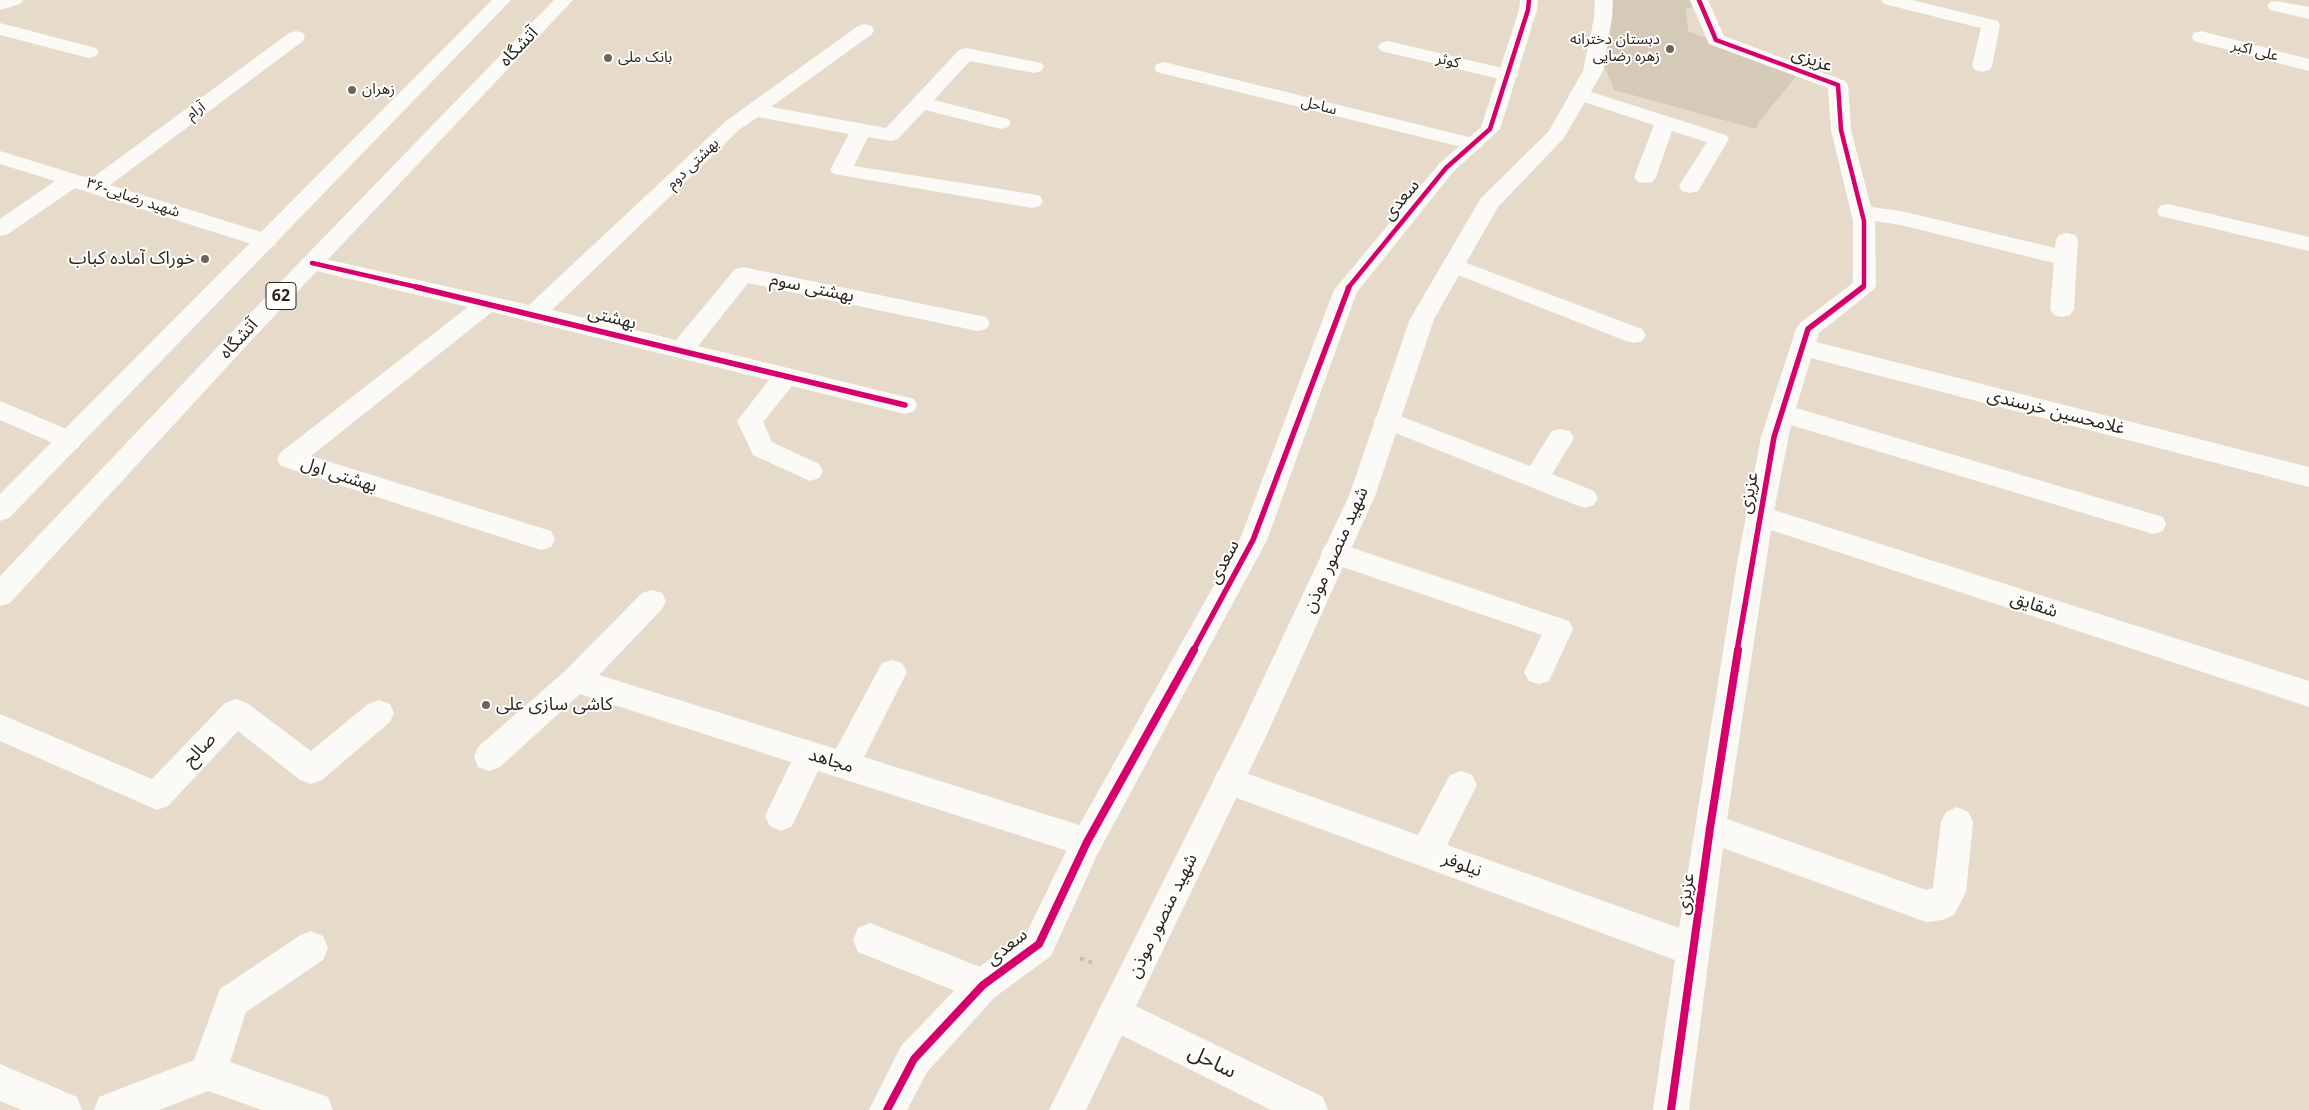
<!DOCTYPE html>
<html>
<head>
<meta charset="utf-8">
<style>
  body { margin:0 }
  canvas { display:block; background:#e6dbca }
</style>
</head>
<body>
<canvas width="2309" height="1110"></canvas>
<script>
const g = document.querySelector('canvas').getContext('2d');
g.lineJoin = 'round';
function fillPath(path, color) {
  g.fillStyle = color;
  g.fill(path, 'evenodd');
}
function shape(rows) {
  const path = new Path2D();
  for (const r of rows) {
    path.moveTo(r[0], r[1]);
    for (let i = 2; i < r.length; i += 2) path.lineTo(r[i], r[i + 1]);
  }
  return path;
}
function strokePath(path, color, width, dash) {
  g.strokeStyle = color;
  g.lineWidth = width;
  g.lineCap = dash ? 'butt' : 'round';
  g.setLineDash(dash || []);
  g.stroke(path);
}
function label(font, color, halo, rows, align = 'center') {
  g.font = font + ' "Noto Sans","Noto Sans Arabic",sans-serif';
  g.lineWidth = 4;
  g.setLineDash([]);
  g.textBaseline = 'middle';
  g.strokeStyle = halo;
  g.fillStyle = color;
  for (const [text, x, y, turn = 0] of rows) {
    g.save();
    g.translate(x, y);
    g.rotate((+turn || 0) * Math.PI / 180);
    g.textAlign = isNaN(turn) ? turn : align;
    if (halo) g.strokeText(text, 0, 0);
    g.fillText(text, 0, 0);
    g.restore();
  }
}
fillPath(shape([
  [1612,0,1691,0,1693,4,1691,8,1686,8,1688,31,1798,74,1758,123,1756,129,1614,90,1605,67]
]), '#d5cab7');
strokePath(shape([
  [1080,958,1092,963]
]), '#c4c0b9', 4, [4.5, 4.5]);
fillPath(shape([
  [0,0,23,0,20,4,0,10,0,0],
  [1690,0,1708,0,1724,36,1845,81,1848,85,1851,130,1871,207,1901,211,2055,248,2056,240,2059,235,2067,233,2075,235,2078,240,2074,309,2070,315,2062,317,2054,315,2050,309,2054,263,1901,225,1875,221,1876,286,1872,291,1819,333,1816,342,2309,467,2309,487,1811,358,1796,408,2153,514,2163,517,2166,524,2163,531,2153,534,1791,425,1774,510,2309,681,2309,707,1771,530,1727,819,1926,890,1933,888,1941,822,1946,812,1957,807,1968,812,1973,822,1966,892,1954,915,1942,920,1926,922,1723,848,1689,1110,1653,1110,1675,960,1218,791,1213,781,1218,771,1229,767,1418,835,1450,775,1461,771,1472,775,1477,785,1447,845,1679,928,1737,564,1761,437,1796,329,1800,323,1853,283,1853,221,1831,130,1828,88,1709,44,1690,0],
  [1881,0,1912,0,1998,21,2000,25,1992,66,1989,70,1982,72,1975,70,1972,66,1981,28,1884,4,1881,0],
  [2276,1,2309,7,2309,19,2270,10,2267,6,2270,2,2276,1],
  [0,23,96,48,99,52,96,56,89,58,0,35,0,23],
  [865,24,872,26,874,30,872,34,771,107,886,128,959,50,966,48,1041,63,1044,67,1041,71,1034,73,970,61,934,100,1008,119,1011,123,1008,127,1001,129,925,110,898,139,891,141,868,137,854,166,1032,194,1040,196,1043,201,1040,206,1032,208,834,174,830,170,849,134,758,117,740,129,552,310,676,340,735,269,743,267,986,317,990,323,986,329,978,331,748,283,698,346,914,399,917,405,914,411,905,414,792,386,763,422,772,442,819,464,823,471,819,478,810,481,753,455,737,421,769,380,492,312,311,456,551,531,555,539,551,547,541,550,281,466,277,459,281,452,468,307,304,268,301,263,304,258,312,256,529,305,726,121,858,26,865,24],
  [296,31,303,33,305,37,303,41,110,185,274,236,277,241,274,246,266,248,258,246,75,188,8,234,0,236,0,219,55,181,0,164,0,151,91,179,289,33,296,31],
  [2201,31,2309,59,2309,71,2194,41,2192,37,2194,33,2201,31],
  [1388,41,1515,71,1518,75,1515,79,1508,81,1381,51,1378,47,1381,43,1388,41],
  [1164,62,1481,140,1484,144,1481,148,1474,150,1157,72,1154,68,1157,64,1164,62],
  [1579,88,1726,135,1729,139,1698,191,1690,193,1682,191,1679,186,1707,142,1672,131,1656,177,1652,182,1645,183,1638,182,1634,177,1654,125,1572,98,1569,94,1572,90,1579,88],
  [2168,204,2309,237,2309,251,2160,216,2157,211,2160,206,2168,204],
  [1453,258,1642,329,1646,335,1642,341,1634,343,1626,341,1445,270,1442,265,1445,260,1453,258],
  [0,401,78,434,82,441,78,448,69,450,0,420,0,401],
  [1387,411,1530,466,1552,431,1561,429,1570,431,1574,438,1552,474,1594,491,1598,498,1594,505,1585,508,1576,505,1378,426,1374,420,1378,414,1387,411],
  [1335,542,1569,621,1573,629,1549,681,1539,684,1529,681,1524,672,1542,635,1325,561,1321,553,1325,545,1335,542],
  [652,590,662,593,666,601,662,609,599,675,836,749,882,663,892,660,902,663,907,672,864,757,1098,831,1103,842,1098,853,1087,857,818,771,792,826,781,831,770,826,765,816,791,762,580,694,500,767,489,771,478,767,474,757,478,747,565,671,642,593,652,590],
  [236,699,247,703,311,751,368,704,379,700,390,704,394,713,390,722,322,780,311,784,300,780,238,731,168,806,157,810,0,741,0,714,152,779,225,703,236,699],
  [870,923,995,973,1000,985,995,997,983,1002,858,952,853,940,858,928,870,923],
  [311,931,323,936,328,948,323,960,246,1012,230,1062,328,1097,333,1110,262,1110,208,1091,159,1110,94,1110,99,1097,194,1060,220,989,299,936,311,931],
  [1115,996,1323,1097,1328,1110,1271,1110,1103,1026,1097,1014,1103,1002,1115,996],
  [0,1064,77,1097,82,1110,22,1110,0,1101,0,1064]
]), '#fbfaf7');
fillPath(shape([
  [1520,0,1538,0,1537,10,1500,129,1453,172,1357,292,1267,540,1098,853,1051,956,995,997,927,1072,907,1110,869,1110,901,1046,971,973,1027,932,1076,831,1240,539,1334,290,1439,164,1481,127,1519,10,1520,0],
  [1595,0,1613,0,1612,18,1603,71,1564,138,1498,207,1434,319,1375,496,1268,732,1086,1110,1049,1110,1242,724,1349,496,1410,319,1481,198,1549,131,1583,71,1594,18,1595,0]
]), '#fbfaf7');
fillPath(shape([
  [492,0,511,0,9,518,0,521,0,494,492,0],
  [554,0,573,0,247,345,10,603,0,606,0,576,231,333,554,0]
]), '#fbfaf7');
strokePath(shape([
  [1699,0,1716,40,1838,85,1841,130,1864,221,1864,286,1861,288],
  [312,263,421,288],
  [1348,288,1446,168,1490,129,1528,10,1529,0]
]), '#d6006c', 4.5);
strokePath(shape([
  [416,287,905,405],
  [1193,651,1253,540,1349,287],
  [1737,651,1774,437,1808,329,1863,287]
]), '#d6006c', 5.5);
strokePath(shape([
  [887,1110,914,1059,983,985,1039,944,1087,842,1194,650],
  [1671,1110,1710,828,1738,650]
]), '#d6006c', 8);
for (const [x, y, r, color] of [
  [1670,49,5,"#6c6457"],
  [608,58,5,"#6c6457"],
  [352,90,5,"#6c6457"],
  [205,259,5,"#6c6457"],
  [486,705,5,"#6c6457"]
]) {
  const dot = new Path2D();
  dot.arc(x, y, r, 0, 2 * Math.PI);
  g.fillStyle = color;
  g.fill(dot);
  strokePath(dot, '#fff', 2);
}
label('15px', '#2b2419', '#fff', [
  ["دبستان دخترانه",1660,40,"right"],
  ["زهره رضایی",1660,57,"right"],
  ["بانک ملی",618,58],
  ["زهران",362,90]
], 'left');
label('15px', '#2b2419', '#fff', [
  ["علی اکبر",2255,51,14],
  ["کوثر",1448,61,13],
  ["ساحل",1319,106,14],
  ["آرام",196,111,-37],
  ["بهشتی دوم",693,164,-44],
  ["۳۶-شهید رضایی",133,198,18]
]);
for (const [x, y, w] of [
  [281,296,30]
]) {
  const box = new Path2D();
  box.roundRect(x - w / 2, y - 13.5, w, 27, 4);
  g.fillStyle = '#fff';
  g.fill(box);
  strokePath(box, '#2b2419', 1);
}
label('bold 16px', '#2b2419', null, [
  ["62",281,296]
]);
label('18px', '#2b2419', '#fff', [
  ["آتشگاه",519,47,-46],
  ["عزیزی",1812,60,20],
  ["سعدی",1401,200,-50],
  ["بهشتی سوم",812,288,12],
  ["بهشتی",612,318,14],
  ["آتشگاه",239,339,-47],
  ["غلامحسین خرسندی",2056,412,14],
  ["بهشتی اول",339,475,18],
  ["عزیزی",1749,493,-79],
  ["شهید منصور موذن",1336,550,-66],
  ["سعدی",1224,562,-62],
  ["شقایق",2034,605,18],
  ["صالح",200,750,-47],
  ["مجاهد",831,761,17],
  ["نیلوفر",1462,865,20],
  ["عزیزی",1686,894,-82],
  ["شهید منصور موذن",1163,916,-64],
  ["سعدی",1007,947,-39]
]);
label('18px', '#2b2419', '#fff', [
  ["خوراک آماده کباب",195,259],
  ["کاشی سازی علی",496,705,"left"]
], 'right');
label('21px', '#2b2419', '#fff', [
  ["ساحل",1212,1062,26]
]);
</script>
</body>
</html>
